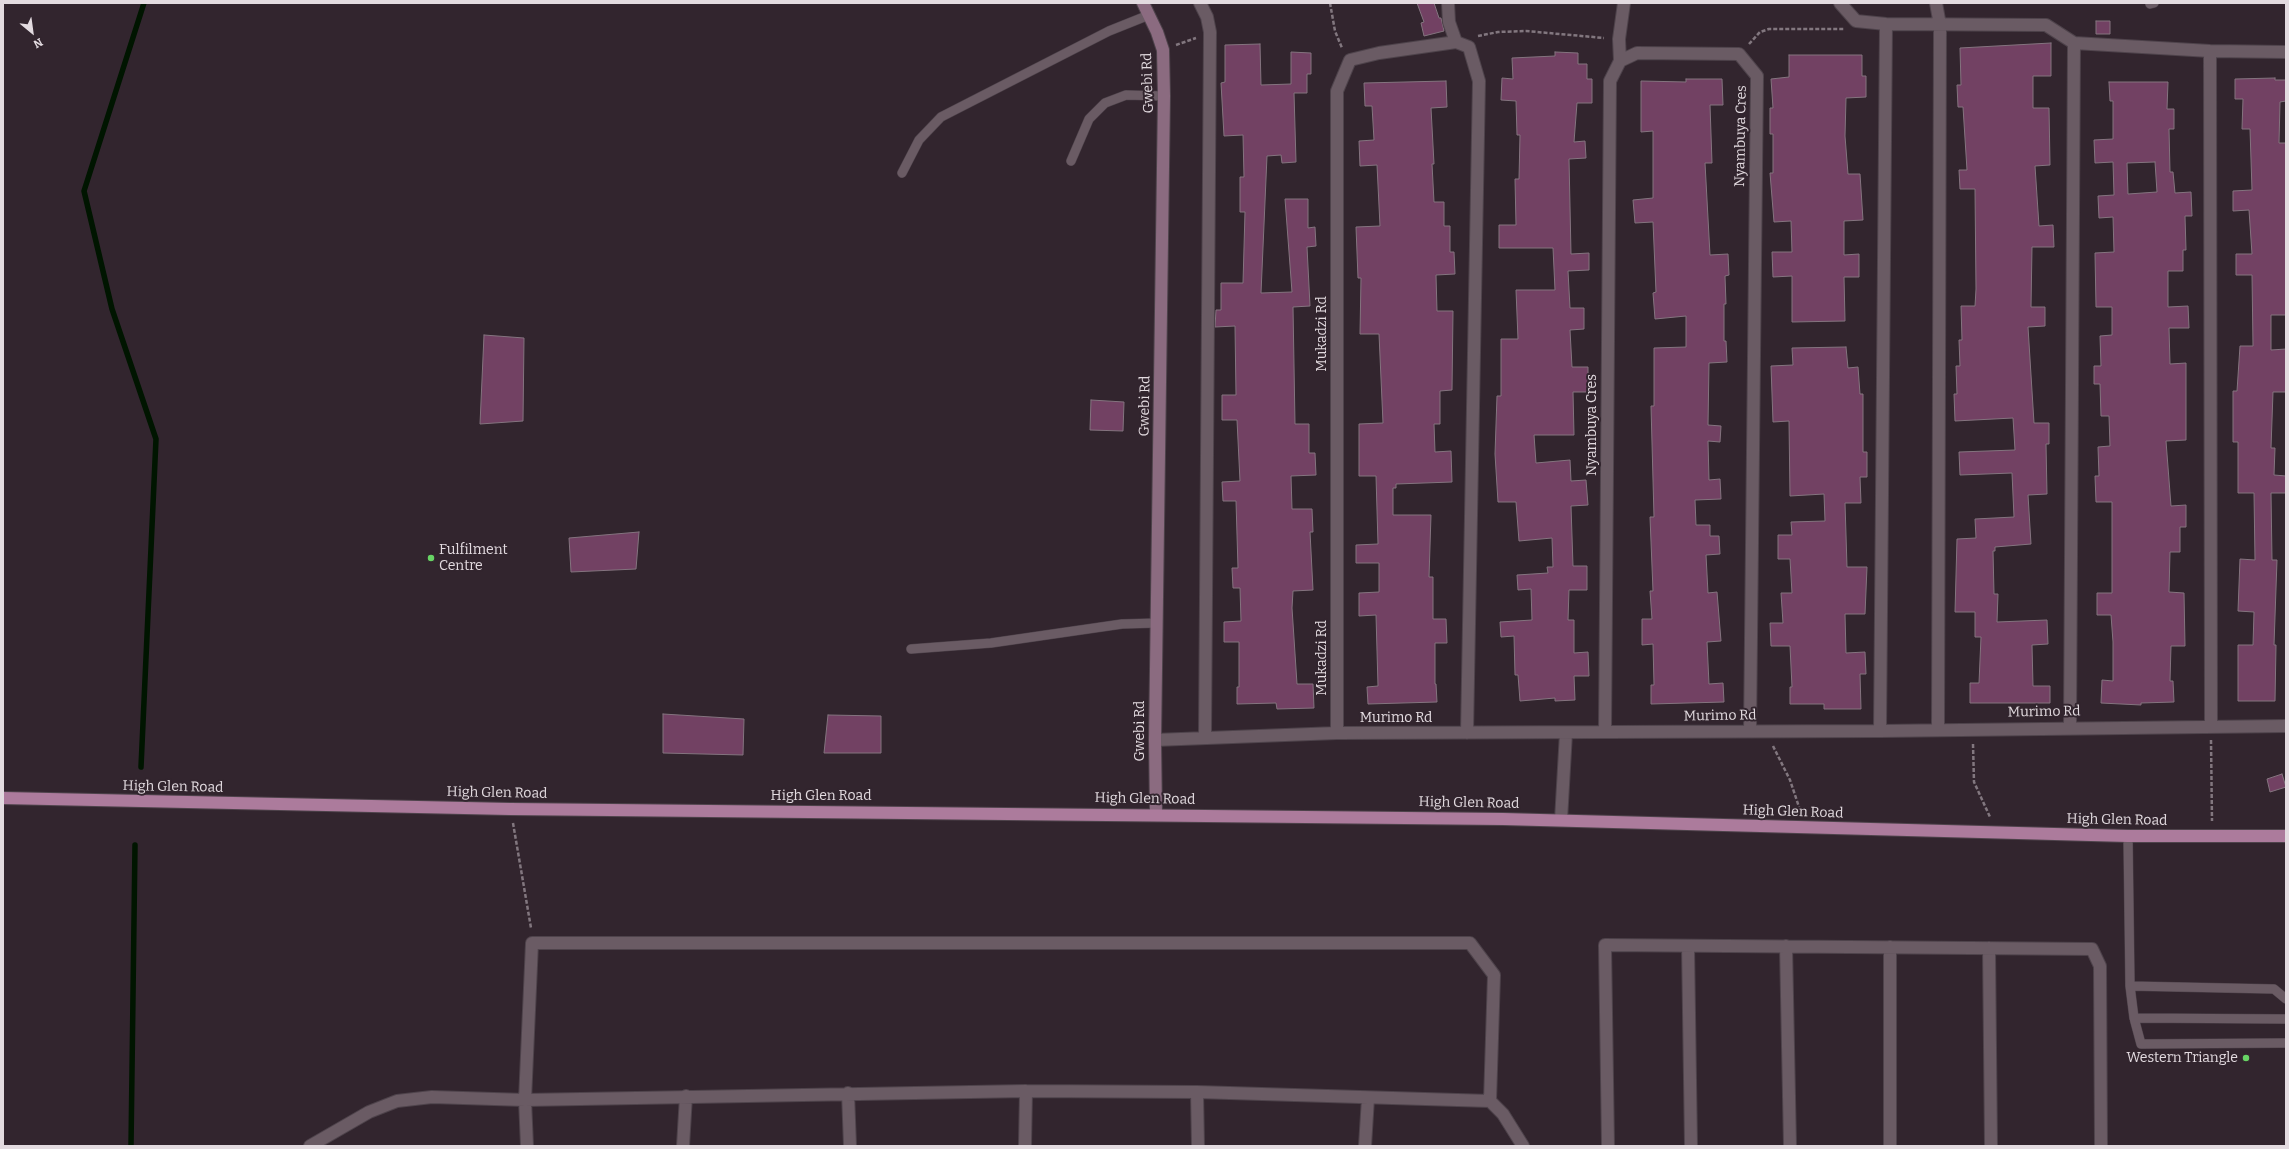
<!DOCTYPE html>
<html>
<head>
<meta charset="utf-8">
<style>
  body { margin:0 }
  #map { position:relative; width:2289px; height:1149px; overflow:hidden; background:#32252e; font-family:Bitter,serif }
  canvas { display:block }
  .frame { position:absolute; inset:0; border:4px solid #e3dbe0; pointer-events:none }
  .north { position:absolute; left:12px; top:12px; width:40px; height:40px; -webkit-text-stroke:3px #32252e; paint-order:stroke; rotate:151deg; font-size:11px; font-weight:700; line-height:16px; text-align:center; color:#e3dbe0 }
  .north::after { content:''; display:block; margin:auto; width:14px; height:18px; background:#e3dbe0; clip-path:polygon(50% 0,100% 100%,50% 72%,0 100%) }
</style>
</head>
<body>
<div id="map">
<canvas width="2289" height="1149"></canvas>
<div class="frame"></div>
<div class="north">N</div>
</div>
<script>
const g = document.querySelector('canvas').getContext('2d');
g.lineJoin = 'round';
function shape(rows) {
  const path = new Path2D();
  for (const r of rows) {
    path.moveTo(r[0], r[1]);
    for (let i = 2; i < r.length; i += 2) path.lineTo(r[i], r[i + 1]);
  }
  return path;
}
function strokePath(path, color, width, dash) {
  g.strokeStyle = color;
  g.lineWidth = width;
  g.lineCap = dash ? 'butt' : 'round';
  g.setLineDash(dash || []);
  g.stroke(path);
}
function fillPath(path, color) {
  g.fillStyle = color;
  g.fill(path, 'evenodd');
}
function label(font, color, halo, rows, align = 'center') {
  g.font = font + ' Bitter,serif';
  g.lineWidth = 4;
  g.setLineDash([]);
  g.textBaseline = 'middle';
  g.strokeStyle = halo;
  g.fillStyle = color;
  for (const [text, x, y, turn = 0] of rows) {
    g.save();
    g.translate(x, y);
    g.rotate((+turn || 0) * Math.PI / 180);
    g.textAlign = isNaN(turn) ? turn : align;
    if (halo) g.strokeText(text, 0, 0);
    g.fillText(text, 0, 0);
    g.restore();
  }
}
strokePath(shape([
  [141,767,156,439,112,309,84,191,144,3],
  [131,1146,135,845]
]), '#001500', 5.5);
const building = shape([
  [1417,3,1434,3,1439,18,1441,18,1444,31,1424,36,1421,23,1424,22,1417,3],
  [2096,21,2110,21,2110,34,2096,34,2096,21],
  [2051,43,2051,76,2033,76,2033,108,2049,108,2050,165,2035,166,2039,226,2053,225,2054,247,2032,247,2031,307,2045,307,2045,326,2028,327,2034,423,2049,423,2049,444,2046,444,2047,494,2028,495,2031,544,1995,547,1995,551,1993,551,1994,594,1998,594,1997,622,2047,620,2048,644,2032,645,2033,686,2050,686,2050,703,1970,703,1970,683,1979,683,1981,637,1975,637,1975,612,1955,612,1957,539,1976,538,1975,519,2014,517,2012,473,1960,475,1959,452,2015,450,2013,418,1955,421,1954,394,1957,394,1956,366,1960,366,1959,340,1962,340,1961,306,1975,306,1976,289,1975,189,1960,189,1959,170,1967,170,1963,107,1958,107,1957,85,1961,85,1960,48,2051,43],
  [1260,44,1261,85,1291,84,1291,52,1311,53,1311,74,1307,74,1307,93,1294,93,1296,162,1282,163,1281,155,1267,156,1261,293,1292,292,1285,199,1308,199,1308,228,1315,227,1316,246,1307,247,1310,306,1293,307,1295,424,1309,424,1309,453,1315,453,1316,475,1291,476,1292,509,1312,509,1313,532,1310,532,1313,590,1293,591,1292,608,1297,684,1313,684,1314,708,1277,709,1276,703,1237,704,1237,687,1239,687,1239,642,1224,642,1224,622,1241,621,1240,588,1233,588,1232,568,1238,568,1236,501,1223,501,1222,482,1240,481,1237,420,1222,420,1222,395,1236,395,1235,326,1215,327,1216,310,1221,310,1221,283,1243,283,1245,212,1240,212,1240,177,1244,177,1243,135,1224,136,1221,83,1225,82,1225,45,1260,44],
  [1555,52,1578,53,1578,64,1587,64,1587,79,1592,79,1592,103,1577,103,1574,142,1585,141,1586,158,1569,159,1571,254,1589,253,1589,270,1568,271,1570,308,1584,308,1584,329,1570,330,1572,367,1588,367,1588,392,1573,392,1574,435,1534,435,1536,463,1570,460,1571,481,1586,480,1588,505,1571,506,1573,566,1587,566,1587,590,1569,590,1568,620,1574,620,1574,653,1588,652,1589,676,1574,676,1575,700,1555,701,1555,698,1520,701,1518,675,1515,675,1514,636,1501,637,1500,622,1532,620,1531,589,1518,590,1517,575,1548,573,1547,567,1553,567,1552,538,1519,541,1516,502,1498,502,1495,454,1497,396,1501,396,1501,339,1518,339,1516,290,1555,290,1553,248,1499,248,1499,225,1516,225,1515,179,1519,179,1520,135,1517,135,1516,101,1501,100,1502,78,1513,79,1512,58,1555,56,1555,52],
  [1789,55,1862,55,1862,76,1866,76,1866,97,1846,98,1845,136,1848,174,1860,174,1863,220,1844,221,1844,255,1859,254,1859,277,1844,277,1845,321,1792,322,1792,276,1773,277,1772,252,1792,252,1791,221,1774,222,1770,173,1773,173,1773,134,1770,134,1770,108,1773,108,1771,79,1789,77,1789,55],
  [2275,78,2275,80,2286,80,2286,101,2280,102,2279,143,2286,143,2286,315,2271,315,2271,350,2286,349,2286,392,2273,392,2271,448,2275,448,2274,475,2286,476,2286,493,2271,493,2272,560,2277,560,2274,645,2276,645,2275,701,2238,701,2238,645,2253,645,2254,612,2238,611,2240,559,2255,560,2254,493,2238,493,2238,442,2233,442,2233,391,2237,391,2240,346,2253,346,2252,275,2236,275,2236,254,2252,254,2249,210,2233,211,2233,191,2252,190,2250,129,2242,129,2243,99,2235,99,2235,79,2275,78],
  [1686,79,1722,79,1723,105,1710,105,1712,163,1705,163,1710,255,1728,254,1729,275,1725,276,1726,304,1724,304,1724,341,1726,341,1727,362,1709,363,1708,425,1721,426,1720,442,1708,441,1709,480,1720,479,1721,499,1695,500,1696,525,1710,525,1710,536,1719,536,1720,554,1706,555,1708,593,1717,592,1721,641,1707,642,1709,684,1723,683,1724,702,1651,704,1651,685,1654,685,1653,644,1642,645,1642,619,1652,619,1650,591,1653,591,1650,517,1654,517,1651,406,1654,406,1654,348,1686,347,1686,316,1655,319,1653,293,1656,292,1653,222,1635,223,1633,200,1653,198,1653,131,1641,132,1641,81,1686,82,1686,79],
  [1446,81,1447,107,1431,108,1434,164,1432,164,1434,202,1444,202,1444,226,1450,226,1450,252,1454,252,1455,274,1436,275,1437,311,1453,311,1452,390,1440,391,1440,424,1434,424,1435,452,1451,451,1452,482,1396,484,1396,488,1393,488,1393,515,1431,515,1429,577,1433,577,1433,619,1446,619,1447,643,1435,643,1435,684,1436,684,1437,702,1368,704,1367,687,1378,686,1376,615,1359,616,1359,593,1379,592,1379,563,1356,563,1356,545,1378,544,1376,476,1359,476,1359,424,1383,423,1379,334,1360,334,1361,278,1358,278,1356,227,1380,226,1377,165,1360,166,1359,141,1374,140,1372,106,1365,106,1364,83,1446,81],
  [2109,82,2168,82,2167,109,2174,109,2174,129,2169,129,2170,172,2173,172,2175,193,2191,192,2192,216,2185,216,2186,250,2183,250,2183,271,2168,271,2168,307,2188,306,2189,328,2169,328,2170,364,2186,363,2186,440,2166,441,2171,506,2186,505,2186,527,2180,527,2180,552,2170,552,2169,592,2184,593,2185,646,2171,646,2170,681,2173,681,2174,702,2141,703,2141,705,2101,703,2102,680,2113,681,2113,642,2111,615,2097,615,2097,593,2112,593,2112,502,2096,502,2095,476,2099,476,2098,447,2110,446,2109,416,2101,416,2100,384,2094,384,2094,366,2101,366,2100,336,2112,335,2112,307,2096,307,2095,253,2114,252,2113,217,2099,218,2098,196,2114,195,2113,162,2095,163,2094,140,2113,139,2113,101,2110,101,2109,82],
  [2155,162,2157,192,2128,194,2127,163,2155,162],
  [484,335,524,338,523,421,480,424,484,335],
  [1846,347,1848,368,1858,367,1860,394,1863,394,1863,452,1867,452,1867,477,1860,477,1861,503,1845,503,1847,567,1867,567,1865,614,1845,614,1846,653,1865,652,1866,674,1860,674,1861,709,1824,709,1824,704,1790,704,1790,687,1792,687,1790,646,1771,646,1770,623,1783,623,1781,593,1792,593,1790,559,1778,559,1778,535,1792,535,1791,522,1825,521,1824,494,1790,496,1789,421,1773,422,1771,366,1793,365,1792,348,1846,347],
  [1091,400,1124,402,1123,431,1090,430,1091,400],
  [639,532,636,569,571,572,569,538,639,532],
  [663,714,744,719,743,755,663,753,663,714],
  [828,715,881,716,881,753,824,753,828,715],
  [2282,774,2286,787,2270,792,2267,779,2282,774]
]);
fillPath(building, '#724163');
strokePath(building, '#84747f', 1);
const lane = shape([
  [2150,4,2154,3],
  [1071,161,1089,119,1105,103,1126,95,1164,96],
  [902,173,919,140,941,117,1109,31,1149,15],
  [911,649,991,643,1122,624,1157,623],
  [2128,836,2130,986,2134,1018,2141,1044,2286,1043],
  [2130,986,2274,989,2286,999],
  [2134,1018,2286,1019]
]);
const street = shape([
  [1200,3,1207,17,1210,32,1205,738],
  [1448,3,1449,22,1456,42],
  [1840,3,1856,21,1886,24,2046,25,2074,43,2210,51,2286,52],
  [1936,3,1940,25,1938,729],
  [2210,51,2211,726],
  [1620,61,1619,39,1624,3],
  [2070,727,2074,43],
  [1880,731,1886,24],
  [1605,732,1610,81,1620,61,1637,53,1739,54,1757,76,1750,731],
  [1337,733,1337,91,1350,60,1379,53,1456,42,1469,47,1479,81,1467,733],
  [1155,740,1337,733,1880,731,2286,726],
  [1561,820,1566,733],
  [1688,946,1691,1146],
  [1786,946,1790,1146],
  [1989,948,1991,1146],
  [1197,1092,1198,1146],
  [848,1093,850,1146],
  [310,1146,369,1112,397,1101,432,1097,525,1100,1026,1091,1197,1092,1490,1101,1503,1114,1523,1146],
  [527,1146,525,1100,532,943,1470,943,1494,975,1490,1101],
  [683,1146,686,1096],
  [1025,1146,1026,1091],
  [1365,1146,1368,1098],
  [1608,1146,1605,945,2092,949,2100,966,2101,1146],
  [1890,1146,1890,947]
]);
const secondary = shape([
  [1143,3,1157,32,1163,50,1164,96,1155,740,1156,814]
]);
const primary = shape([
  [3,798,510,809,1503,819,2128,836,2286,836]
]);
strokePath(lane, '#4e434b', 10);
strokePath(street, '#4e434b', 14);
strokePath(secondary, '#4e434b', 14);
strokePath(primary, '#4e434b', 14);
strokePath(shape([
  [1330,3,1335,31,1342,48],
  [1478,36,1498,32,1526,31,1604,38],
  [1749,44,1760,32,1769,29,1844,29],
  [1176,45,1196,38],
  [2211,740,2212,821],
  [1973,744,1974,782,1990,817],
  [1773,746,1790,780,1801,813],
  [513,823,531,928]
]), '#82777f', 2.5, [4, 2]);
strokePath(lane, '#6a5b64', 9);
strokePath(street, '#6a5b64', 12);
strokePath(secondary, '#8b6b80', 12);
strokePath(primary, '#ac7b9c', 12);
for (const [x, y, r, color] of [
  [431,558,4,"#68d465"],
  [2246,1058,4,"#68d465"]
]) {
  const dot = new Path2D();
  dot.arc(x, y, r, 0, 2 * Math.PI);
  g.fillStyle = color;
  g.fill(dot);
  strokePath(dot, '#32252e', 1.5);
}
label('14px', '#e3dbe0', '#32252e', [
  ["Gwebi Rd",1148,83,-92],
  ["Nyambuya Cres",1741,136,-89],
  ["Mukadzi Rd",1322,334,-90],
  ["Gwebi Rd",1145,406,-89],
  ["Nyambuya Cres",1592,425,-90],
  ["Mukadzi Rd",1322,658,-90],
  ["Murimo Rd",2044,712,-1],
  ["Murimo Rd",1720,716,-1],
  ["Murimo Rd",1396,718],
  ["Gwebi Rd",1140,731,-90],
  ["High Glen Road",173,787,1],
  ["High Glen Road",497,793,1],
  ["High Glen Road",821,796],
  ["High Glen Road",1145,799,1],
  ["High Glen Road",1469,803,1],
  ["High Glen Road",1793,812,2],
  ["High Glen Road",2117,820,1]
]);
label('14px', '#e3dbe0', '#32252e', [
  ["Fulfilment",439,550],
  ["Centre",439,566],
  ["Western Triangle",2238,1058,"right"]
], 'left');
</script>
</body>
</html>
